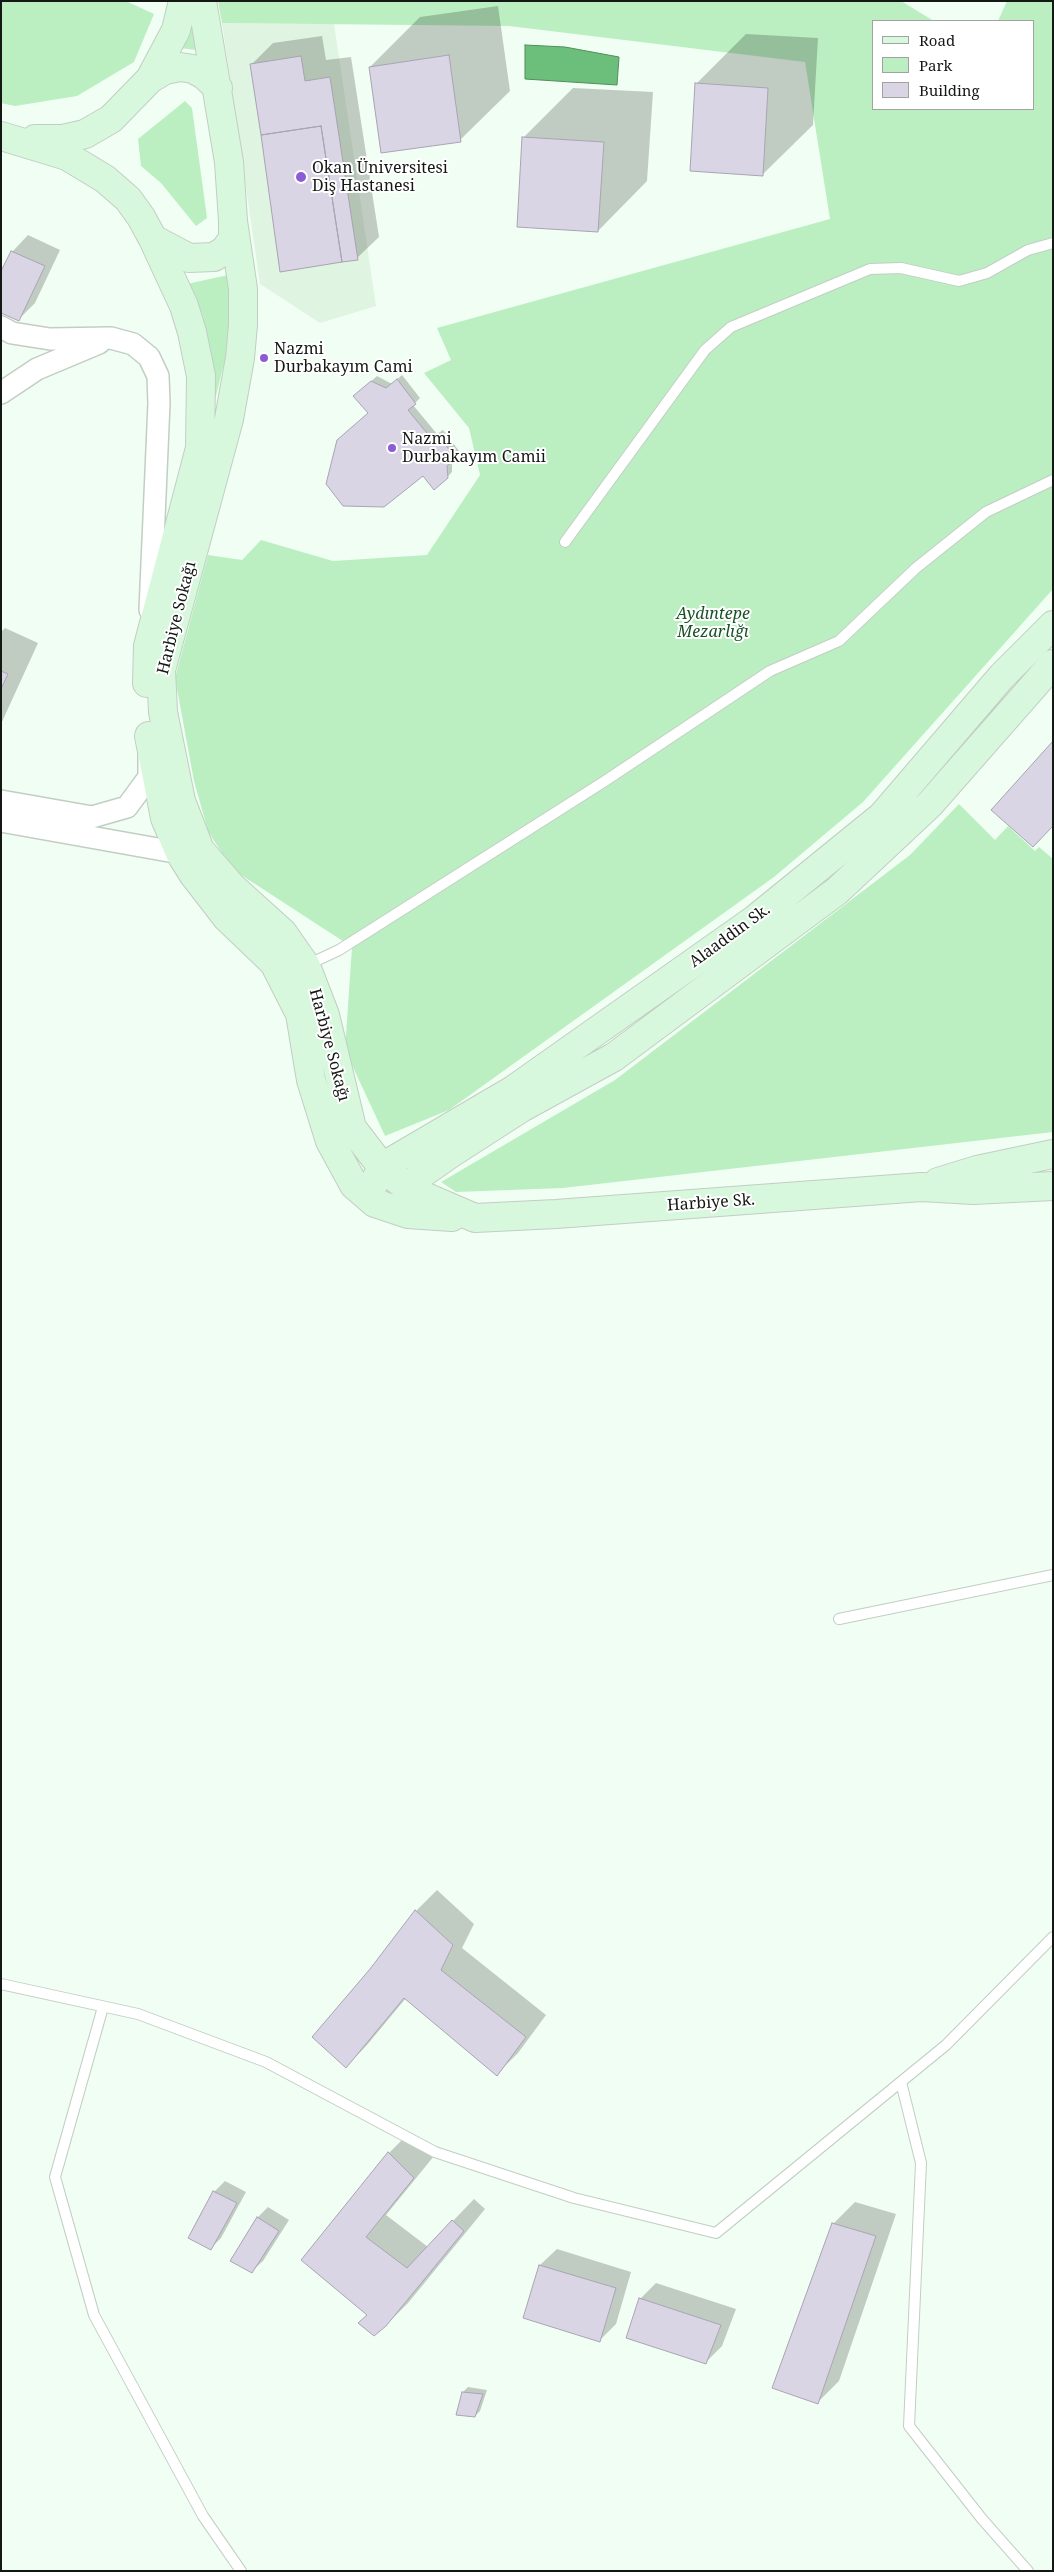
<!DOCTYPE html>
<html>
<head>
<meta charset="utf-8">
<style>
  body { margin:0 }
  #map { position:relative; width:1054px; height:2572px; overflow:hidden; background:#f1fef3; font-family:"Noto Serif",serif }
  canvas { display:block }
  .frame { position:absolute; inset:0; border:2px solid #141814; pointer-events:none }
  .legend { position:absolute; left:872px; top:20px; width:162px; height:90px; box-sizing:border-box; background:#fff; border:1px solid #a1a3a1; margin:0; padding:6px 9px; list-style:none; font-size:15px; color:#141814 }
  .legend li { display:flex; align-items:center; gap:10px; height:25px }
  .legend b { width:25px; border:1px solid #a1a3a1 }
</style>
</head>
<body>
<div id="map">
<canvas width="1054" height="2572"></canvas>
<div class="frame"></div>
<ul class="legend">
<li><b style="height:6px;background:#d8f8de"></b>Road</li>
<li><b style="height:14px;background:#bbefc2"></b>Park</li>
<li><b style="height:14px;background:#d9d5e4"></b>Building</li>
</ul>
</div>
<script>
const g = document.querySelector('canvas').getContext('2d');
g.lineJoin = 'round';
function fillPath(path, color) {
  g.fillStyle = color;
  g.fill(path, 'evenodd');
}
function shape(rows) {
  const path = new Path2D();
  for (const r of rows) {
    path.moveTo(r[0], r[1]);
    for (let i = 2; i < r.length; i += 2) path.lineTo(r[i], r[i + 1]);
  }
  return path;
}
function strokePath(path, color, width, dash) {
  g.strokeStyle = color;
  g.lineWidth = width;
  g.lineCap = dash ? 'butt' : 'round';
  g.setLineDash(dash || []);
  g.stroke(path);
}
function label(font, color, halo, rows, align = 'center') {
  g.font = font + ' "Noto Serif",serif';
  g.lineWidth = 4;
  g.setLineDash([]);
  g.textBaseline = 'middle';
  g.strokeStyle = halo;
  g.fillStyle = color;
  for (const [text, x, y, turn = 0] of rows) {
    g.save();
    g.translate(x, y);
    g.rotate((+turn || 0) * Math.PI / 180);
    g.textAlign = isNaN(turn) ? turn : align;
    if (halo) g.strokeText(text, 0, 0);
    g.fillText(text, 0, 0);
    g.restore();
  }
}
fillPath(shape([
  [222,23,334,24,376,306,320,323,260,284]
]), '#e0f4e2');
fillPath(shape([
  [1,1,126,1,154,14,134,62,77,96,15,106,1,103],
  [218,1,901,1,934,21,873,21,873,109,1033,109,1033,21,998,21,1007,1,1053,1,1053,589,863,802,774,877,449,1110,385,1136,345,1050,352,947,232,869,208,831,194,781,175,678,208,555,242,560,261,540,333,561,427,555,480,475,469,428,424,373,451,360,437,328,830,219,805,62,509,26,222,23],
  [196,14,204,51,180,48],
  [185,101,192,108,207,218,196,226,161,183,141,166,138,139],
  [228,275,228,347,212,412,210,349,203,316,187,284],
  [959,804,995,840,1008,826,1035,851,1039,847,1053,859,1053,1132,563,1188,456,1192,441,1182,615,1080,910,855]
]), '#bbefc2');
const water = shape([
  [525,45,565,47,619,57,617,85,525,79,525,45]
]);
fillPath(water, '#6cbf7a');
strokePath(water, '#528d5b', 1);
fillPath(shape([
  [498,6,510,91,460,140,370,67,420,17],
  [746,34,818,38,813,125,763,174,696,84],
  [322,36,326,60,351,57,379,237,357,258,251,65,273,43],
  [573,88,653,92,647,181,598,231,523,138],
  [28,235,60,250,35,303,19,319,12,252],
  [402,375,420,398,413,405,437,434,443,430,459,451,452,460,452,472,447,477,369,413,360,391,377,376,392,384],
  [5,628,38,643,1,724,1,632],
  [437,1890,474,1924,462,1948,546,2015,518,2053,497,2074,406,1998,367,2045,346,2067,371,1970,416,1911],
  [410,2132,434,2156,386,2215,428,2247,474,2199,485,2209,408,2303,386,2325,368,2315,303,2260,389,2153],
  [225,2181,246,2192,221,2238,211,2248,214,2192],
  [855,2202,896,2214,839,2381,818,2402,774,2388,834,2223],
  [268,2207,289,2220,263,2261,252,2271,231,2260,258,2217],
  [557,2249,631,2272,616,2324,600,2340,525,2317,540,2265],
  [656,2283,736,2309,722,2346,706,2362,640,2299],
  [468,2387,487,2390,480,2411,475,2416,463,2392]
]), '#0003');
const building = shape([
  [449,55,461,142,381,153,369,67,449,55],
  [301,56,305,81,330,77,358,260,342,262,321,126,261,135,250,64,301,56],
  [695,83,768,88,763,176,690,171,695,83],
  [321,126,342,262,280,272,261,135,321,126],
  [522,137,604,142,598,232,517,227,522,137],
  [11,251,45,266,19,321,1,313,1,271,11,251],
  [397,379,416,404,408,410,431,438,437,434,455,457,447,466,448,478,434,490,423,476,384,507,343,506,326,484,337,440,368,413,353,396,371,381,386,388,397,379],
  [1,671,8,674,1,689,1,671],
  [1053,741,1053,826,1033,847,991,810,1053,741],
  [415,1910,453,1945,441,1970,526,2037,497,2076,404,1998,346,2068,312,2037,370,1969,415,1910],
  [388,2152,414,2178,366,2237,407,2268,452,2220,464,2231,386,2326,374,2336,358,2323,367,2315,301,2260,388,2152],
  [213,2191,237,2203,211,2250,188,2238,213,2191],
  [257,2217,279,2231,252,2273,230,2261,257,2217],
  [832,2223,876,2236,818,2404,772,2388,832,2223],
  [539,2265,616,2288,600,2342,523,2318,539,2265],
  [639,2298,721,2325,706,2364,626,2338,639,2298],
  [462,2392,483,2394,475,2417,456,2415,462,2392]
]);
fillPath(building, '#d9d5e4');
strokePath(building, '#a8a4b2', 1);
const lane = shape([
  [565,542,705,350,731,327,870,269,901,268,959,281,987,273,1028,250,1053,243],
  [307,965,339,950,605,781,770,671,839,641,916,568,986,512,1053,480],
  [839,1619,1053,1575],
  [1,1984,138,2014,266,2062,435,2152,574,2198,716,2233,946,2045,1053,1937],
  [103,2007,55,2177,94,2315,203,2516,241,2571],
  [901,2082,921,2163,909,2426,982,2519,1028,2571]
]);
const street = shape([
  [1,327,12,333,50,339,111,338,133,344,149,357,158,376,159,403,150,610],
  [1,393,37,369,99,343],
  [1,801,92,817,127,807,149,777,149,755],
  [1,821,180,853]
]);
const secondary = shape([
  [202,1,229,162,233,221,243,289,243,325,240,358,229,419,161,670,163,712,181,801,200,850,232,887,283,933,306,966,325,1015,352,1128,382,1167,410,1190,475,1218,556,1214,922,1187,973,1190,1053,1186],
  [150,79,165,70,180,67,193,69,204,75,218,88],
  [1,136,67,156,105,179,128,199,141,217,153,239,184,306,192,332,201,376,200,448,148,646,147,683],
  [35,139,63,139,85,134,111,119,150,79,176,30,183,1],
  [153,239,189,258,214,257,225,250,233,238,233,222],
  [149,736,165,818,180,853,193,874,227,918,274,963,300,1014,311,1080,330,1141,354,1185,375,1203,408,1214,452,1217],
  [938,1182,977,1170,1053,1154],
  [374,1183,382,1167,513,1090,754,920,882,816,1002,676,1053,625],
  [410,1190,420,1175,450,1154,523,1107,614,1057,837,891,930,804,1053,664]
]);
strokePath(lane, '#c2cec3', 12);
strokePath(street, '#c2cec3', 24);
strokePath(secondary, '#c2cec3', 30);
strokePath(lane, '#fff', 10);
strokePath(street, '#fff', 21);
strokePath(secondary, '#d8f8de', 28);
for (const [x, y, r, color] of [
  [301,177,6,"#8c5cd5"],
  [264,358,5,"#8c5cd5"],
  [392,448,5,"#8c5cd5"]
]) {
  const dot = new Path2D();
  dot.arc(x, y, r, 0, 2 * Math.PI);
  g.fillStyle = color;
  g.fill(dot);
  strokePath(dot, '#fff', 2);
}
label('16px', '#141814', '#fff', [
  ["Okan Üniversitesi",312,168],
  ["Diş Hastanesi",312,186],
  ["Nazmi",274,349],
  ["Durbakayım Cami",274,367],
  ["Nazmi",402,439],
  ["Durbakayım Camii",402,457]
], 'left');
label('italic 16px', '#175225', '#fff', [
  ["Aydıntepe",713,614],
  ["Mezarlığı",713,632]
]);
label('16px', '#141814', '#fff', [
  ["Harbiye Sokağı",177,618,-76],
  ["Alaaddin Sk.",730,936,-36],
  ["Harbiye Sokağı",329,1045,75],
  ["Harbiye Sk.",711,1203,-4]
]);
</script>
</body>
</html>
